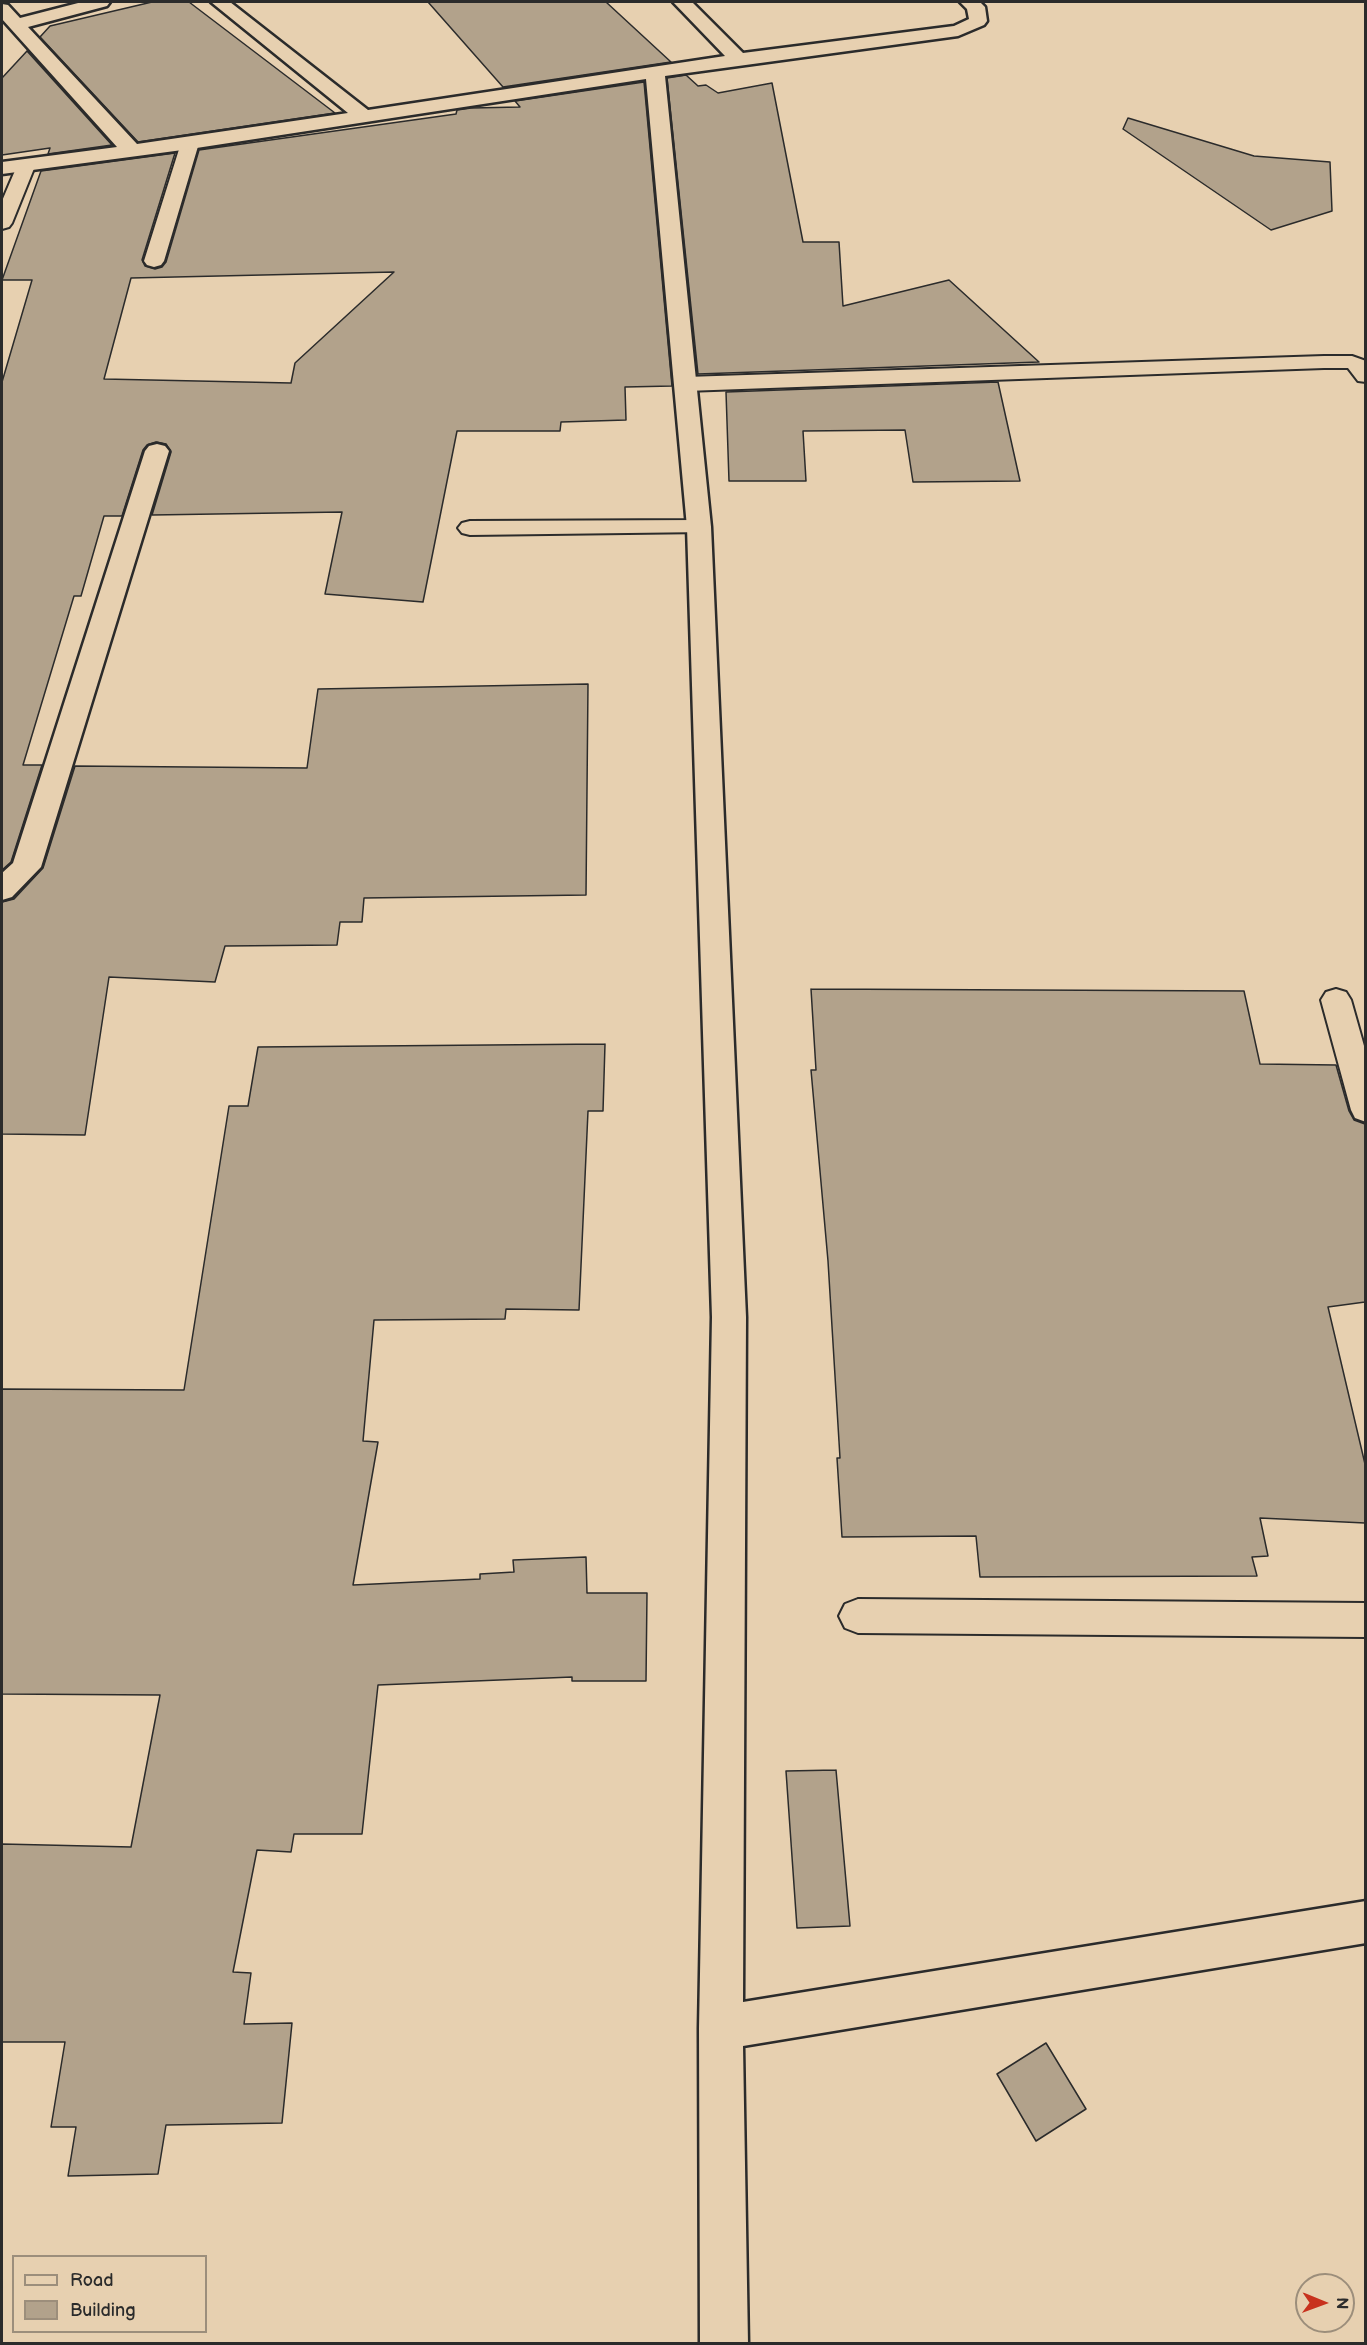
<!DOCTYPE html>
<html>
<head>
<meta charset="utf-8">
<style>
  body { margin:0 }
  #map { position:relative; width:1367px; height:2345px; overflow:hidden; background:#e7d0b0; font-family:"Balsamiq Sans",sans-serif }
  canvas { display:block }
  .frame { position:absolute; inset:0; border:3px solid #2b2b2b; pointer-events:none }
  .legend { position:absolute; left:12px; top:2255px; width:195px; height:78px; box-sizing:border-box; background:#e7d0b0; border:2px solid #9c8e7b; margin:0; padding:8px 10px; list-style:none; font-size:18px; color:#2b2b2b }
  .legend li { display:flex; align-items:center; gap:12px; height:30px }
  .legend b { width:30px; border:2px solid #9c8e7b }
  .north { position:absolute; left:1295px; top:2273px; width:60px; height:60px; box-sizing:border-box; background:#e7d0b0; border:2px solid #9c8e7b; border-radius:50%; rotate:91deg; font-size:16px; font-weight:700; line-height:24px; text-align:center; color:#2b2b2b }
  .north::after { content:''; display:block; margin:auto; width:21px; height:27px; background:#c8321e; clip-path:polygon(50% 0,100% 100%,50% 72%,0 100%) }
</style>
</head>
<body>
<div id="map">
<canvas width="1367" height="2345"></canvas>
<div class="frame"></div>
<ul class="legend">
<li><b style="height:8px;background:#e7d0b0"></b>Road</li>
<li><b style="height:16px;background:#b2a28b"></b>Building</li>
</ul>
<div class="north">N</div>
</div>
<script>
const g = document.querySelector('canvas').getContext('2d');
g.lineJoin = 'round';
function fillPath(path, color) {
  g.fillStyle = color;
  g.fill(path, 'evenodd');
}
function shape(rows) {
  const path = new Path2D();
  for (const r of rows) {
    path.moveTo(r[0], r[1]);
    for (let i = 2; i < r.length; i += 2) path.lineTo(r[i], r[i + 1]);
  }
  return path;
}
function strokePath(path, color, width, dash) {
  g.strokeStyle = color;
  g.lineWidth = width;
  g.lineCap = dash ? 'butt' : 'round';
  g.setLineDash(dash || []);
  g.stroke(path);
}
const building = shape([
  [152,2,189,2,335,113,138,142,40,37,50,26,152,2],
  [428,2,606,2,671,62,503,87,428,2],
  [27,51,112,145,48,154,50,148,2,155,2,78,27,51],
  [686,75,698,86,706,85,718,93,772,83,803,242,839,242,843,306,949,280,1039,362,698,374,667,78,686,75],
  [644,82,672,386,625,387,626,420,561,422,560,431,457,431,423,602,325,594,342,512,152,515,171,452,166,444,156,442,147,445,143,450,122,516,104,516,81,596,74,596,23,765,42,765,11,862,2,870,2,382,32,280,2,280,41,171,175,153,142,260,145,266,155,269,162,267,166,262,199,150,456,114,457,110,471,108,520,107,515,101,644,82],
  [394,272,295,363,291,383,104,379,131,278,394,272],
  [1128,118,1254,156,1330,162,1332,211,1271,230,1123,129,1128,118],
  [998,382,1020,481,913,482,905,430,803,431,806,481,729,481,726,392,998,382],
  [588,684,586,895,364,898,362,922,340,922,337,945,225,946,215,982,109,977,85,1135,2,1134,2,902,14,899,43,868,75,766,307,768,318,689,588,684],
  [811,989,1244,991,1260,1064,1336,1065,1349,1111,1354,1120,1365,1124,1365,1302,1328,1307,1365,1464,1365,1523,1260,1518,1268,1556,1252,1557,1257,1576,980,1577,976,1536,842,1537,837,1458,840,1458,828,1261,811,1070,816,1070,811,989],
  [605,1044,603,1111,588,1111,579,1310,506,1309,505,1319,374,1320,363,1441,378,1442,353,1585,480,1579,480,1574,514,1572,513,1560,586,1557,587,1593,647,1593,646,1681,572,1681,572,1677,378,1685,362,1834,294,1834,291,1852,257,1850,233,1972,251,1973,244,2024,292,2023,282,2123,166,2125,158,2174,68,2176,76,2127,51,2127,65,2042,2,2042,2,1844,131,1847,160,1695,2,1694,2,1389,184,1390,229,1106,248,1106,258,1047,605,1044],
  [836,1770,850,1926,797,1928,786,1771,836,1770],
  [1046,2043,1086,2109,1036,2141,997,2074,1046,2043]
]);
fillPath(building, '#b2a28b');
strokePath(building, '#2b2b2b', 1.5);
const service = shape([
  [190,137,199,143,164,261,161,265,154,267,147,265,144,261,181,143,190,137],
  [26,160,35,166,12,223,9,227,2,229,2,201,17,166,26,160],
  [1324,356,1352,356,1366,361,1366,382,1358,381,1348,368,1324,368,686,391,678,389,675,384,678,379,686,377,1324,356],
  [699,520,707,522,711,527,707,532,470,535,462,533,458,528,462,523,470,521,699,520],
  [1336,989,1346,992,1351,1000,1366,1053,1366,1122,1355,1118,1351,1110,1321,1000,1326,992,1336,989],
  [858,1599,1366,1603,1366,1637,858,1633,845,1628,839,1616,845,1604,858,1599]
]);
const minor = shape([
  [82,2,110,2,107,6,28,27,137,144,348,113,211,2,230,2,368,110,725,56,673,2,692,2,743,53,954,26,969,19,967,9,960,2,980,2,985,7,987,21,984,25,958,36,665,76,711,527,746,1317,743,2002,1366,1901,1366,1943,743,2046,748,2344,700,2344,699,2028,712,1317,687,527,646,79,190,149,2,174,2,162,117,147,2,19,2,4,8,5,20,18,82,2],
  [157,444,165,446,169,451,41,867,12,897,2,900,2,873,13,863,145,451,149,446,157,444]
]);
strokePath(service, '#2b2b2b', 4);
strokePath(minor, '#2b2b2b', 5);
fillPath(service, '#e7d0b0');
fillPath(minor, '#e7d0b0');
</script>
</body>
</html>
